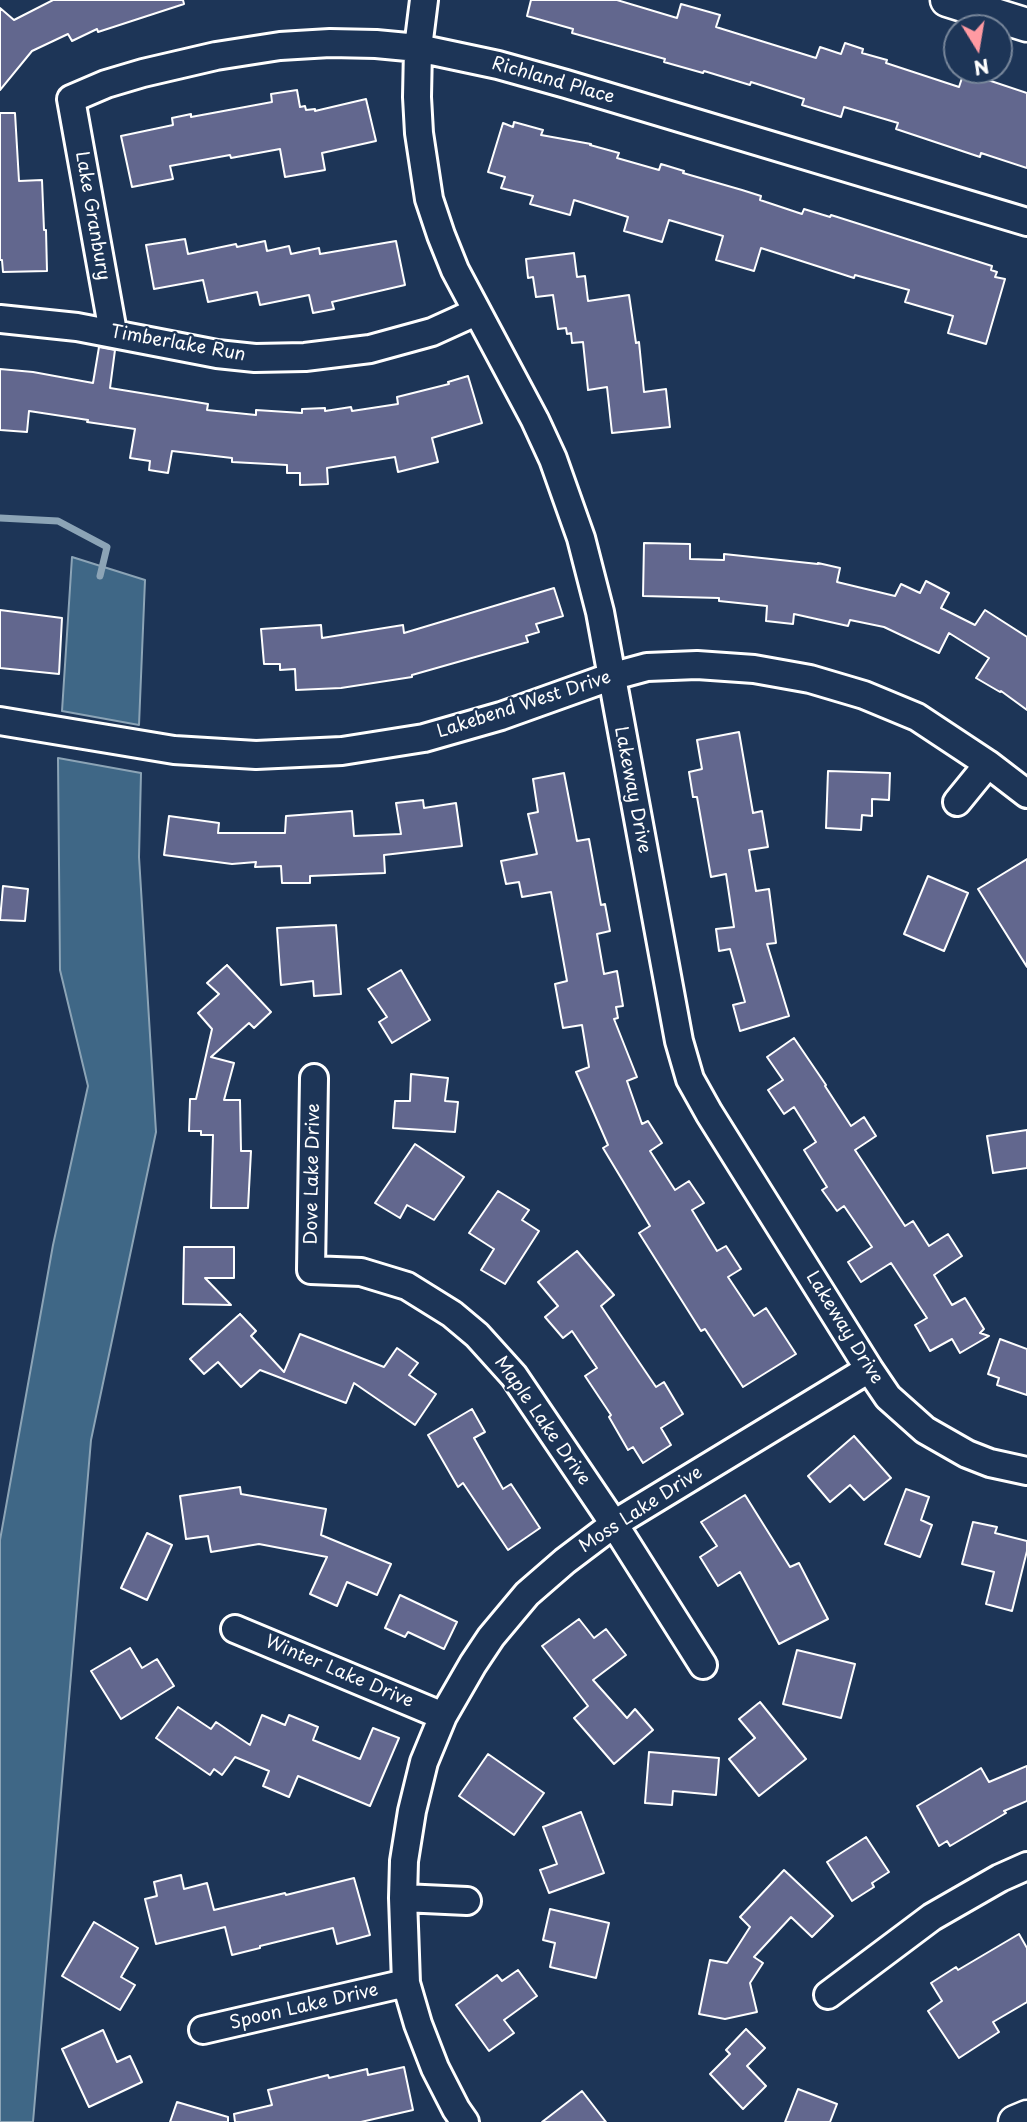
<!DOCTYPE html>
<html>
<head>
<meta charset="utf-8">
<style>
  body { margin:0 }
  #map { position:relative; width:1027px; height:2122px; overflow:hidden; background:#1d3557; font-family:"Playpen Sans",sans-serif }
  canvas { display:block }
  .north { position:absolute; left:943px; top:14px; width:70px; height:70px; box-sizing:border-box; background:#1d3557; border:2px solid #77869a; border-radius:50%; rotate:169deg; font-size:19px; font-weight:700; line-height:28px; text-align:center; color:#fff }
  .north::after { content:''; display:block; margin:auto; width:24px; height:32px; background:#ff9aa2; clip-path:polygon(50% 0,100% 100%,50% 72%,0 100%) }
</style>
</head>
<body>
<div id="map">
<canvas width="1027" height="2122"></canvas>
<div class="north">N</div>
</div>
<script>
const g = document.querySelector('canvas').getContext('2d');
g.lineJoin = 'round';
function fillPath(path, color) {
  g.fillStyle = color;
  g.fill(path, 'evenodd');
}
function shape(rows) {
  const path = new Path2D();
  for (const r of rows) {
    path.moveTo(r[0], r[1]);
    for (let i = 2; i < r.length; i += 2) path.lineTo(r[i], r[i + 1]);
  }
  return path;
}
function strokePath(path, color, width, dash) {
  g.strokeStyle = color;
  g.lineWidth = width;
  g.lineCap = dash ? 'butt' : 'round';
  g.setLineDash(dash || []);
  g.stroke(path);
}
function label(font, color, halo, rows, align = 'center') {
  g.font = font + ' "Playpen Sans",sans-serif';
  g.lineWidth = 5;
  g.setLineDash([]);
  g.textBaseline = 'middle';
  g.strokeStyle = halo;
  g.fillStyle = color;
  for (const [text, x, y, turn = 0] of rows) {
    g.save();
    g.translate(x, y);
    g.rotate((+turn || 0) * Math.PI / 180);
    g.textAlign = isNaN(turn) ? turn : align;
    if (halo) g.strokeText(text, 0, 0);
    g.fillText(text, 0, 0);
    g.restore();
  }
}
const water = shape([
  [72,557,145,580,139,725,62,711,72,557],
  [58,758,141,773,139,857,156,1132,91,1440,33,2122,0,2122,0,1540,53,1245,88,1086,60,970,58,758]
]);
fillPath(water, '#3f6786');
strokePath(water, '#8ca4b6', 2);
strokePath(shape([
  [0,518,58,521,107,547,100,576]
]), '#8ca4b6', 7);
const building = shape([
  [53,0,183,0,184,4,98,32,97,29,72,41,68,34,32,51,0,90,0,8,14,20,53,0],
  [531,0,617,0,677,18,681,4,720,15,716,27,816,58,820,47,841,54,845,43,863,49,862,53,887,60,886,63,959,87,964,72,1027,93,1027,168,981,153,980,157,896,129,898,123,844,107,841,117,802,105,804,99,751,82,750,85,704,71,703,73,664,62,665,59,572,33,573,29,527,16,531,0],
  [297,90,300,107,305,106,306,110,315,109,315,111,366,99,376,141,322,153,325,170,285,177,280,149,231,158,230,155,170,166,173,179,132,187,121,136,173,125,172,118,191,114,191,117,272,102,271,94,297,90],
  [0,113,15,113,19,181,42,180,44,230,46,230,47,271,3,272,2,260,0,260,0,113],
  [514,122,543,130,541,135,591,144,590,145,619,153,617,158,659,170,661,164,684,171,683,173,742,190,761,196,760,200,802,214,804,209,830,217,831,215,992,266,991,270,997,272,995,277,1005,279,986,344,948,333,953,316,905,302,909,290,855,275,854,278,761,248,754,271,716,260,723,236,669,220,662,242,624,231,628,217,574,200,570,215,530,204,533,196,501,188,505,177,488,172,503,123,513,127,514,122],
  [185,239,188,254,236,244,237,247,265,241,267,251,289,246,291,254,319,248,320,254,396,241,405,285,332,302,334,309,313,313,309,295,260,305,257,292,208,302,203,280,154,289,146,245,185,239],
  [574,253,577,277,585,276,588,301,629,295,636,343,639,342,644,392,666,389,670,427,612,433,607,387,588,390,583,342,572,343,571,333,567,334,566,328,558,329,553,295,536,297,533,277,528,278,526,259,574,253],
  [99,347,115,350,110,388,208,404,207,410,256,415,256,410,302,413,302,409,325,408,325,411,351,407,352,411,398,404,397,397,449,384,448,382,468,376,482,423,432,438,438,462,398,472,395,457,327,468,328,484,300,485,300,473,287,473,287,465,232,462,232,458,172,451,168,473,149,470,150,461,130,458,135,429,87,422,88,420,29,411,27,432,0,430,0,369,33,372,93,383,99,347],
  [644,543,690,544,690,559,724,560,724,554,818,564,818,563,840,568,837,582,895,596,901,584,920,593,926,581,949,593,941,608,975,625,985,610,1027,637,1027,710,1001,691,1000,692,976,678,989,658,949,633,939,653,884,627,850,620,848,626,794,614,793,624,766,621,767,606,719,601,719,598,643,596,644,543],
  [554,588,563,616,536,624,539,632,526,636,528,642,412,675,412,677,341,688,296,690,295,669,280,670,280,664,264,664,261,629,321,625,322,638,403,625,404,633,554,588],
  [0,610,62,618,59,674,0,668,0,610],
  [739,732,753,813,762,811,768,847,749,850,756,891,769,889,776,943,767,944,789,1016,740,1031,733,1005,745,1002,730,949,719,951,716,929,734,927,726,874,711,877,697,797,693,797,689,772,702,769,697,740,739,732],
  [828,771,890,773,889,800,872,799,872,816,862,815,861,830,826,828,828,771],
  [564,773,577,841,589,839,601,905,605,904,610,931,597,934,604,974,617,971,623,1006,616,1007,618,1018,614,1019,637,1077,627,1081,642,1124,648,1121,662,1143,650,1151,675,1190,689,1181,704,1203,692,1210,717,1251,726,1246,741,1269,728,1277,754,1316,766,1308,796,1354,743,1387,705,1329,701,1331,639,1233,650,1226,603,1148,608,1145,576,1072,589,1067,582,1025,563,1028,555,984,567,981,551,892,522,897,519,882,506,884,501,861,537,854,528,814,538,812,533,779,564,773],
  [423,800,424,808,456,803,462,846,384,855,385,873,310,876,310,883,282,883,281,866,255,867,256,862,232,864,164,855,169,816,219,823,218,833,285,833,286,816,352,811,354,836,401,834,396,803,423,800],
  [1027,859,1027,967,978,889,1027,859],
  [928,876,968,893,944,951,904,934,928,876],
  [3,886,28,889,25,921,0,920,3,886],
  [336,925,341,994,314,996,313,981,281,985,277,928,336,925],
  [227,965,271,1012,254,1028,249,1023,211,1057,234,1063,224,1100,240,1100,241,1151,251,1151,248,1208,211,1208,213,1135,201,1135,201,1131,189,1131,190,1099,196,1099,212,1029,198,1013,219,994,207,983,227,965],
  [401,970,430,1020,392,1043,379,1022,387,1017,368,989,401,970],
  [794,1038,826,1085,825,1086,851,1126,864,1117,876,1136,855,1150,905,1226,913,1221,929,1246,948,1234,962,1256,934,1275,952,1305,965,1298,984,1329,980,1333,989,1336,960,1353,952,1339,930,1351,915,1325,927,1318,891,1263,861,1282,848,1262,872,1247,844,1206,837,1211,822,1190,827,1187,804,1150,816,1142,794,1107,784,1114,768,1090,783,1080,767,1057,794,1038],
  [411,1074,448,1078,445,1101,458,1102,455,1132,393,1128,395,1101,410,1101,411,1074],
  [1027,1130,1027,1168,993,1173,987,1136,1027,1130],
  [415,1144,464,1177,434,1220,407,1205,400,1218,375,1203,415,1144],
  [498,1191,529,1210,522,1220,539,1231,505,1284,481,1270,494,1249,469,1233,498,1191],
  [184,1247,234,1247,234,1278,205,1278,231,1305,183,1304,184,1247],
  [577,1251,614,1295,601,1306,656,1387,664,1382,683,1414,661,1428,671,1445,643,1463,633,1447,628,1450,609,1417,611,1415,585,1376,597,1368,572,1331,563,1338,545,1317,558,1306,538,1282,577,1251],
  [240,1314,256,1331,251,1336,284,1372,300,1334,384,1367,397,1348,418,1363,409,1375,436,1394,415,1425,354,1383,346,1403,260,1370,241,1387,218,1362,204,1374,190,1359,240,1314],
  [1000,1339,1027,1349,1027,1395,997,1385,999,1378,988,1374,1000,1339],
  [472,1409,485,1432,474,1438,503,1489,511,1484,540,1528,508,1550,463,1483,458,1487,428,1435,472,1409],
  [854,1436,891,1478,864,1500,850,1485,830,1502,808,1476,854,1436],
  [240,1487,241,1494,326,1509,321,1535,391,1564,377,1595,347,1582,337,1606,310,1594,327,1557,259,1544,211,1552,208,1536,186,1539,180,1496,240,1487],
  [906,1489,929,1497,921,1520,932,1525,920,1557,885,1544,906,1489],
  [745,1495,790,1567,799,1563,828,1619,779,1644,740,1572,718,1586,700,1557,717,1546,701,1522,745,1495],
  [973,1522,997,1527,995,1533,1027,1541,1027,1551,1012,1611,986,1604,994,1572,962,1564,973,1522],
  [147,1533,172,1545,147,1600,121,1588,147,1533],
  [400,1595,457,1622,444,1649,408,1632,405,1637,385,1628,400,1595],
  [579,1619,594,1638,606,1629,626,1655,593,1680,627,1718,635,1709,653,1730,614,1764,574,1718,588,1706,542,1646,579,1619],
  [130,1648,142,1668,157,1659,174,1686,121,1719,91,1671,130,1648],
  [797,1650,855,1664,841,1718,783,1704,797,1650],
  [760,1702,806,1759,759,1796,729,1759,755,1738,739,1719,760,1702],
  [178,1707,211,1729,216,1722,250,1745,262,1715,285,1725,289,1715,318,1727,313,1740,360,1759,373,1728,399,1738,370,1806,298,1776,289,1797,263,1786,269,1771,235,1757,222,1775,214,1769,210,1775,156,1738,178,1707],
  [649,1752,719,1758,716,1795,673,1791,672,1805,645,1803,649,1752],
  [488,1754,544,1793,514,1835,459,1796,488,1754],
  [1027,1766,1027,1801,1004,1811,1006,1813,950,1846,947,1841,939,1846,917,1806,981,1768,989,1782,1027,1766],
  [581,1812,604,1873,549,1893,540,1870,557,1864,543,1827,581,1812],
  [866,1837,889,1872,872,1883,874,1887,852,1901,827,1862,866,1837],
  [784,1870,833,1916,812,1937,791,1917,754,1957,763,1963,750,1983,757,2012,725,2019,699,2014,710,1960,727,1963,750,1927,740,1917,784,1870],
  [181,1875,184,1889,207,1883,214,1910,285,1893,286,1895,354,1878,370,1935,337,1944,333,1928,260,1946,260,1948,232,1955,225,1927,156,1944,145,1899,157,1896,154,1882,181,1875],
  [550,1909,609,1923,596,1978,550,1967,555,1943,543,1940,550,1909],
  [94,1922,138,1948,121,1977,135,1985,120,2010,62,1976,94,1922],
  [1019,1934,1027,1948,1027,2002,993,2022,999,2032,959,2058,928,2011,942,2001,931,1983,956,1967,958,1970,1019,1934],
  [518,1970,537,1996,504,2020,514,2033,489,2051,456,2005,497,1975,502,1981,518,1970],
  [746,2029,765,2048,747,2066,766,2086,743,2109,710,2074,730,2054,726,2050,746,2029],
  [103,2030,117,2062,130,2056,142,2082,89,2107,62,2049,103,2030],
  [404,2067,413,2110,361,2122,235,2122,234,2114,272,2105,268,2090,328,2075,329,2078,367,2069,368,2075,404,2067],
  [798,2089,837,2104,830,2122,785,2122,798,2089],
  [582,2091,606,2122,542,2122,582,2091],
  [177,2102,228,2117,228,2122,170,2122,177,2102]
]);
fillPath(building, '#62678e');
strokePath(building, '#fff', 2);
const minor = shape([
  [424,0,418,48,417,97,419,133,429,199,441,235,455,270,535,420,553,459,581,538,600,612,679,1041,690,1079,709,1113,869,1369,888,1397,925,1430,967,1454,990,1463,1027,1471],
  [0,319,77,327,217,354,255,358,305,357,370,349,432,332,476,312],
  [113,332,71,99,106,84,143,73,216,56,280,46,330,43,376,44,418,48,498,65,566,84,1027,222],
  [0,721,174,750,256,755,342,751,424,738,501,716,610,677,647,667,697,665,754,669,810,679,864,695,917,717,988,764,1027,794],
  [957,802,988,764],
  [314,1078,311,1270,361,1272,407,1286,452,1314,477,1335,514,1376,614,1524,703,1665],
  [235,1629,443,1716],
  [403,1898,467,1901],
  [828,1995,932,1917,1000,1878,1027,1866],
  [203,2030,406,1983],
  [465,2122,456,2109,435,2068,418,2024,406,1983,403,1898,404,1861,412,1811,424,1762,443,1716,473,1664,491,1637,527,1594,565,1561,614,1524,869,1369]
]);
const tertiary = shape([
  [947,0,1027,25],
  [1015,2122,1027,2117]
]);
strokePath(minor, '#fff', 32);
strokePath(tertiary, '#fff', 37);
strokePath(minor, '#1d3557', 26);
strokePath(tertiary, '#1d3557', 32);
label('18px', '#fff', '#1d3557', [
  ["Richland Place",553,81,16],
  ["Lake Granbury",92,216,80],
  ["Timberlake Run",178,344,10],
  ["Lakebend West Drive",524,705,-18],
  ["Lakeway Drive",632,790,79],
  ["Dove Lake Drive",313,1174,-89],
  ["Lakeway Drive",844,1328,58],
  ["Maple Lake Drive",542,1421,55],
  ["Moss Lake Drive",641,1510,-33],
  ["Winter Lake Drive",339,1672,23],
  ["Spoon Lake Drive",304,2007,-13]
]);
</script>
</body>
</html>
